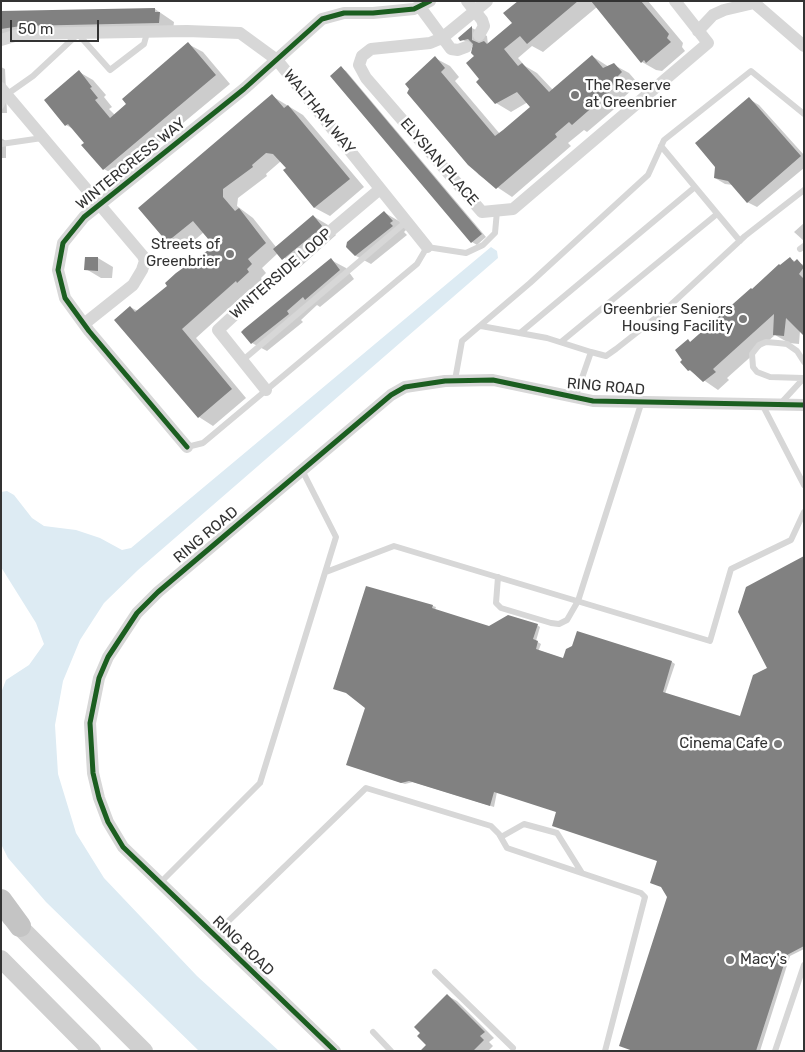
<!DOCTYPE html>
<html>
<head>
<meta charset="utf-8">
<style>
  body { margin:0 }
  #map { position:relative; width:805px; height:1052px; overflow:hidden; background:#fff; font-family:Rubik,sans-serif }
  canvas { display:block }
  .frame { position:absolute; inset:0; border:2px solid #333; pointer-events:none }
  .scale { position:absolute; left:10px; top:20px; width:89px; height:22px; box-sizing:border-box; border:2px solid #333; border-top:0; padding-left:6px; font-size:15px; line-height:18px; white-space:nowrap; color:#333; -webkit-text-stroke:4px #fff; paint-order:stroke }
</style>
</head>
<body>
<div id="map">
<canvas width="805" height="1052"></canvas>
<div class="frame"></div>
<div class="scale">50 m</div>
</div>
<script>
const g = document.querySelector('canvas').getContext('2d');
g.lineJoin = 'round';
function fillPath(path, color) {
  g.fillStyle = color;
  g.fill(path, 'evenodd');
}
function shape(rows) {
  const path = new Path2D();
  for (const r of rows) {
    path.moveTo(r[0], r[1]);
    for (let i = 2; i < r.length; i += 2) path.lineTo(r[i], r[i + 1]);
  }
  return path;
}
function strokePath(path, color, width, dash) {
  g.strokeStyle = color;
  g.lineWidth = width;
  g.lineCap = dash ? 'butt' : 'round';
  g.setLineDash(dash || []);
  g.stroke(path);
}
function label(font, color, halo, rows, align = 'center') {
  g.font = font + ' Rubik,sans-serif';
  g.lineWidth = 5;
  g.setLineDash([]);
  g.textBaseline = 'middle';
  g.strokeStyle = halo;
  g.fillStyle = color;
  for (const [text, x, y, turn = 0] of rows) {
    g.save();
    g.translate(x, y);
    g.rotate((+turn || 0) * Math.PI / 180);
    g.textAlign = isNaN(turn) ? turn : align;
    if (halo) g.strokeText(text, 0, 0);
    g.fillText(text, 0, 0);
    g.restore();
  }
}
fillPath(shape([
  [491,247,497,251,498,258,138,570,104,603,80,640,63,681,55,725,58,774,76,833,104,878,197,976,279,1051,199,1051,46,902,8,858,1,844,1,693,6,680,29,665,44,644,36,623,1,567,1,492,7,491,14,495,32,518,44,526,76,530,100,538,122,550,131,548]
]), '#ddebf3');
fillPath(shape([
  [519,1,648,1,683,43,682,47,685,51,662,71,656,70,642,62,597,7,543,52,532,46,518,58,525,66,537,73,553,90,592,56,609,67,614,65,629,73,636,81,632,85,634,88,624,97,626,99,587,132,584,130,568,143,571,146,512,197,479,175,408,93,435,58,450,66,459,77,455,81,500,134,532,107,528,102,511,112,496,103,481,79,474,47,460,38,472,28,487,36,488,45,514,23],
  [155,9,174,22,173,30,1,36,1,13],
  [188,44,203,52,230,84,118,177,104,169,75,130,66,125,79,72,93,80,106,95,104,97,112,107,109,109,115,115],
  [1,67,5,69,7,113,1,113],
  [341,68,346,71,486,237,477,245,472,242],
  [272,96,303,115,364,187,330,216,315,208,285,170,287,168,281,161,266,174,267,176,238,198,237,206,253,218,276,247,313,216,328,225,336,235,299,268,278,253,262,268,266,273,261,278,263,281,252,290,250,289,196,338,246,398,213,426,199,417,130,307,138,311,216,246,204,232,183,250,168,241,139,208],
  [749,99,759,105,804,155,804,168,757,207,747,202,733,185,725,184,715,178],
  [1,138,6,141,6,158,1,158],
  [385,213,399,221,407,229,404,232,407,235,371,264,356,256,348,247],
  [804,223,804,241,794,232],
  [86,258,98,258,113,267,112,278,101,278,86,269],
  [790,259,804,265,804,335,800,331,799,344,789,343,775,335,727,378,729,380,718,390,689,370,688,340,691,343],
  [331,260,346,268,354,279,320,307,317,305,301,320,303,322,267,351,252,343],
  [804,558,804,949,790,956,760,1051,633,1051,668,897,662,887,658,861,558,812,497,792,494,807,413,782,405,784,351,766,366,707,367,588,433,606,436,607,435,610,489,627,537,625,540,627,536,641,541,644,538,652,564,660,573,647,577,633,672,662,675,664,665,694,741,718,768,668],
  [448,996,457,1001,494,1038,489,1042,493,1046,488,1051,427,1051,427,1045,422,1033]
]), '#0003');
fillPath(shape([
  [518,1,578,1,527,44,520,36,504,49,518,66,522,63,549,92,592,55,603,68,614,63,622,72,618,76,620,79,610,88,612,90,572,125,569,122,555,134,557,137,496,189,468,165,407,93,409,89,405,84,435,56,445,68,441,72,495,136,503,130,530,107,517,92,495,104,476,82,479,79,466,63,474,56,471,53,473,44,468,39,460,41,458,38,472,26,472,40,479,43,484,41,487,44,512,23,503,13],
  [591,1,641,1,669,34,667,38,671,42,646,63,644,60,641,63],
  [155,8,155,12,160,12,159,23,21,26,1,29,1,11],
  [188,42,216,75,103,170,81,145,84,143,68,124,65,126,44,100,79,70,92,87,90,88,98,98,95,100,110,118,126,104,122,99],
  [341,66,482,234,471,243,330,76],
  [272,94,284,108,288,105,350,179,314,208,283,170,286,168,273,154,266,153,252,165,253,167,223,189,223,197,235,211,239,208,266,243,248,259,252,264,247,269,249,272,237,283,236,281,182,329,232,389,198,418,114,320,130,306,135,312,167,286,165,283,176,273,214,246,193,221,167,242,138,208],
  [749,97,801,156,747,203,728,181,714,178,715,167,695,143],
  [384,211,393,221,390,223,393,226,355,256,346,247,347,242],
  [313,215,322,226,320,229,282,260,273,249],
  [85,257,98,257,98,271,84,270],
  [790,257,794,262,797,259,804,267,799,274,804,279,804,336,786,318,784,336,773,335,774,314,713,369,716,372,703,382,690,370,688,371,680,362,682,360,675,350,688,339,690,342,751,288,752,289,779,264,780,265],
  [331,258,340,270,305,300,303,297,287,311,289,314,251,344,241,332,244,329],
  [804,556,804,946,787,955,756,1051,633,1051,619,1046,667,897,661,887,650,883,657,861,552,826,556,812,494,792,490,806,409,781,401,783,346,765,365,708,346,693,333,689,366,586,433,605,432,608,489,626,508,615,538,624,533,639,538,641,536,649,563,658,566,649,572,646,577,631,672,661,663,692,740,716,753,675,767,668,738,612,746,587],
  [447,994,485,1032,480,1036,484,1040,473,1051,420,1051,426,1045,417,1036,420,1033,414,1027]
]), '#818181');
strokePath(shape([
  [1,106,6,95,33,76,78,34,110,70,144,44,147,33],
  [1,144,42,138],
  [661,146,740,241],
  [800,249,804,246],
  [481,326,547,338,591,352],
  [520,333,695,187],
  [561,342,717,214],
  [243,360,407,221],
  [803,378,770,377,757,372,753,367,752,354,759,345,766,342,778,343,787,344,797,351,804,362],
  [455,380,462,341,530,283,648,175,664,140,751,71,804,114],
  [575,398,591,352,606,356,616,349,663,312,745,236,804,190],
  [781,403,804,378],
  [762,404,804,485],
  [187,447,203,443,417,264,427,247,466,253,483,245,495,233,497,211],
  [326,572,394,546,710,641,731,569,791,540,804,512],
  [498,577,496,603,501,608,551,623,559,624,567,620,578,601,641,404],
  [501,837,524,824,557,833,582,873],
  [160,883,260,783,336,537,302,470],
  [214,935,366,788,491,826,499,834,507,848,641,893,645,897,605,1051],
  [435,972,513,1048],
  [373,1032,391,1051],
  [775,1051,804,965]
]), '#d7d7d7', 6);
strokePath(shape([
  [467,1,482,20,484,26,479,35],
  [487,1,442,38,430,43,371,49,362,56,359,65,366,78,482,212,513,209,708,43,675,1],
  [752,1,804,46],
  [420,7,451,49,458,50,466,47],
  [698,31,713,15,724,10,754,3],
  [1,40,21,34,187,31,240,33,277,60,427,247],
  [1,88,143,256,145,261,142,270,133,285,84,324],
  [266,390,218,330,270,282,380,189],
  [187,447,89,331,65,298,58,270,63,243,84,217,244,89,322,19,344,13,373,13,414,9,430,1],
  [335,1051,123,847,108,822,99,798,93,773,90,723,99,678,108,657,137,613,158,592,391,395,405,387,445,381,493,380,593,401,804,405]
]), '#d7d7d7', 12);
strokePath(shape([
  [10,917,144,1051],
  [1,959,92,1051]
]), '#d0d0d0', 18);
strokePath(shape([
  [1,900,20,926]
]), '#c4c4c4', 22);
strokePath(shape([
  [187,447,89,331,65,298,58,270,63,243,84,217,244,89,322,19,344,13,373,13,414,9,430,1],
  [335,1051,123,847,108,822,99,798,93,773,90,723,99,678,108,657,137,613,158,592,391,395,405,387,445,381,493,380,593,401,804,405]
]), '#1b5e20', 5);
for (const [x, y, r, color] of [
  [575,95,5,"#7a7a7a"],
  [230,254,5,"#7a7a7a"],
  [743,319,5,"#7a7a7a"],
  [778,744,5,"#7a7a7a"],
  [730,960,5,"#7a7a7a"]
]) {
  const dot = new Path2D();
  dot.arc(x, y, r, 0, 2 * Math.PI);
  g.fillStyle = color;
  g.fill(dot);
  strokePath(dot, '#fff', 2);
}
label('15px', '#333', '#fff', [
  ["The Reserve",585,86,"left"],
  ["at Greenbrier",585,103,"left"],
  ["Streets of",220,245],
  ["Greenbrier",220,262],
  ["Greenbrier Seniors",733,310],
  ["Housing Facility",733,327],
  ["Cinema Cafe",768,744],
  ["Macy's",740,960,"left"]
], 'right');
label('15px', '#333', '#fff', [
  ["WALTHAM WAY",319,112,51],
  ["ELYSIAN PLACE",439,162,49],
  ["WINTERCRESS WAY",131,164,-39],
  ["WINTERSIDE LOOP",281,274,-41],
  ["RING ROAD",606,387,5],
  ["RING ROAD",206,535,-40],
  ["RING ROAD",243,946,44]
]);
</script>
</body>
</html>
